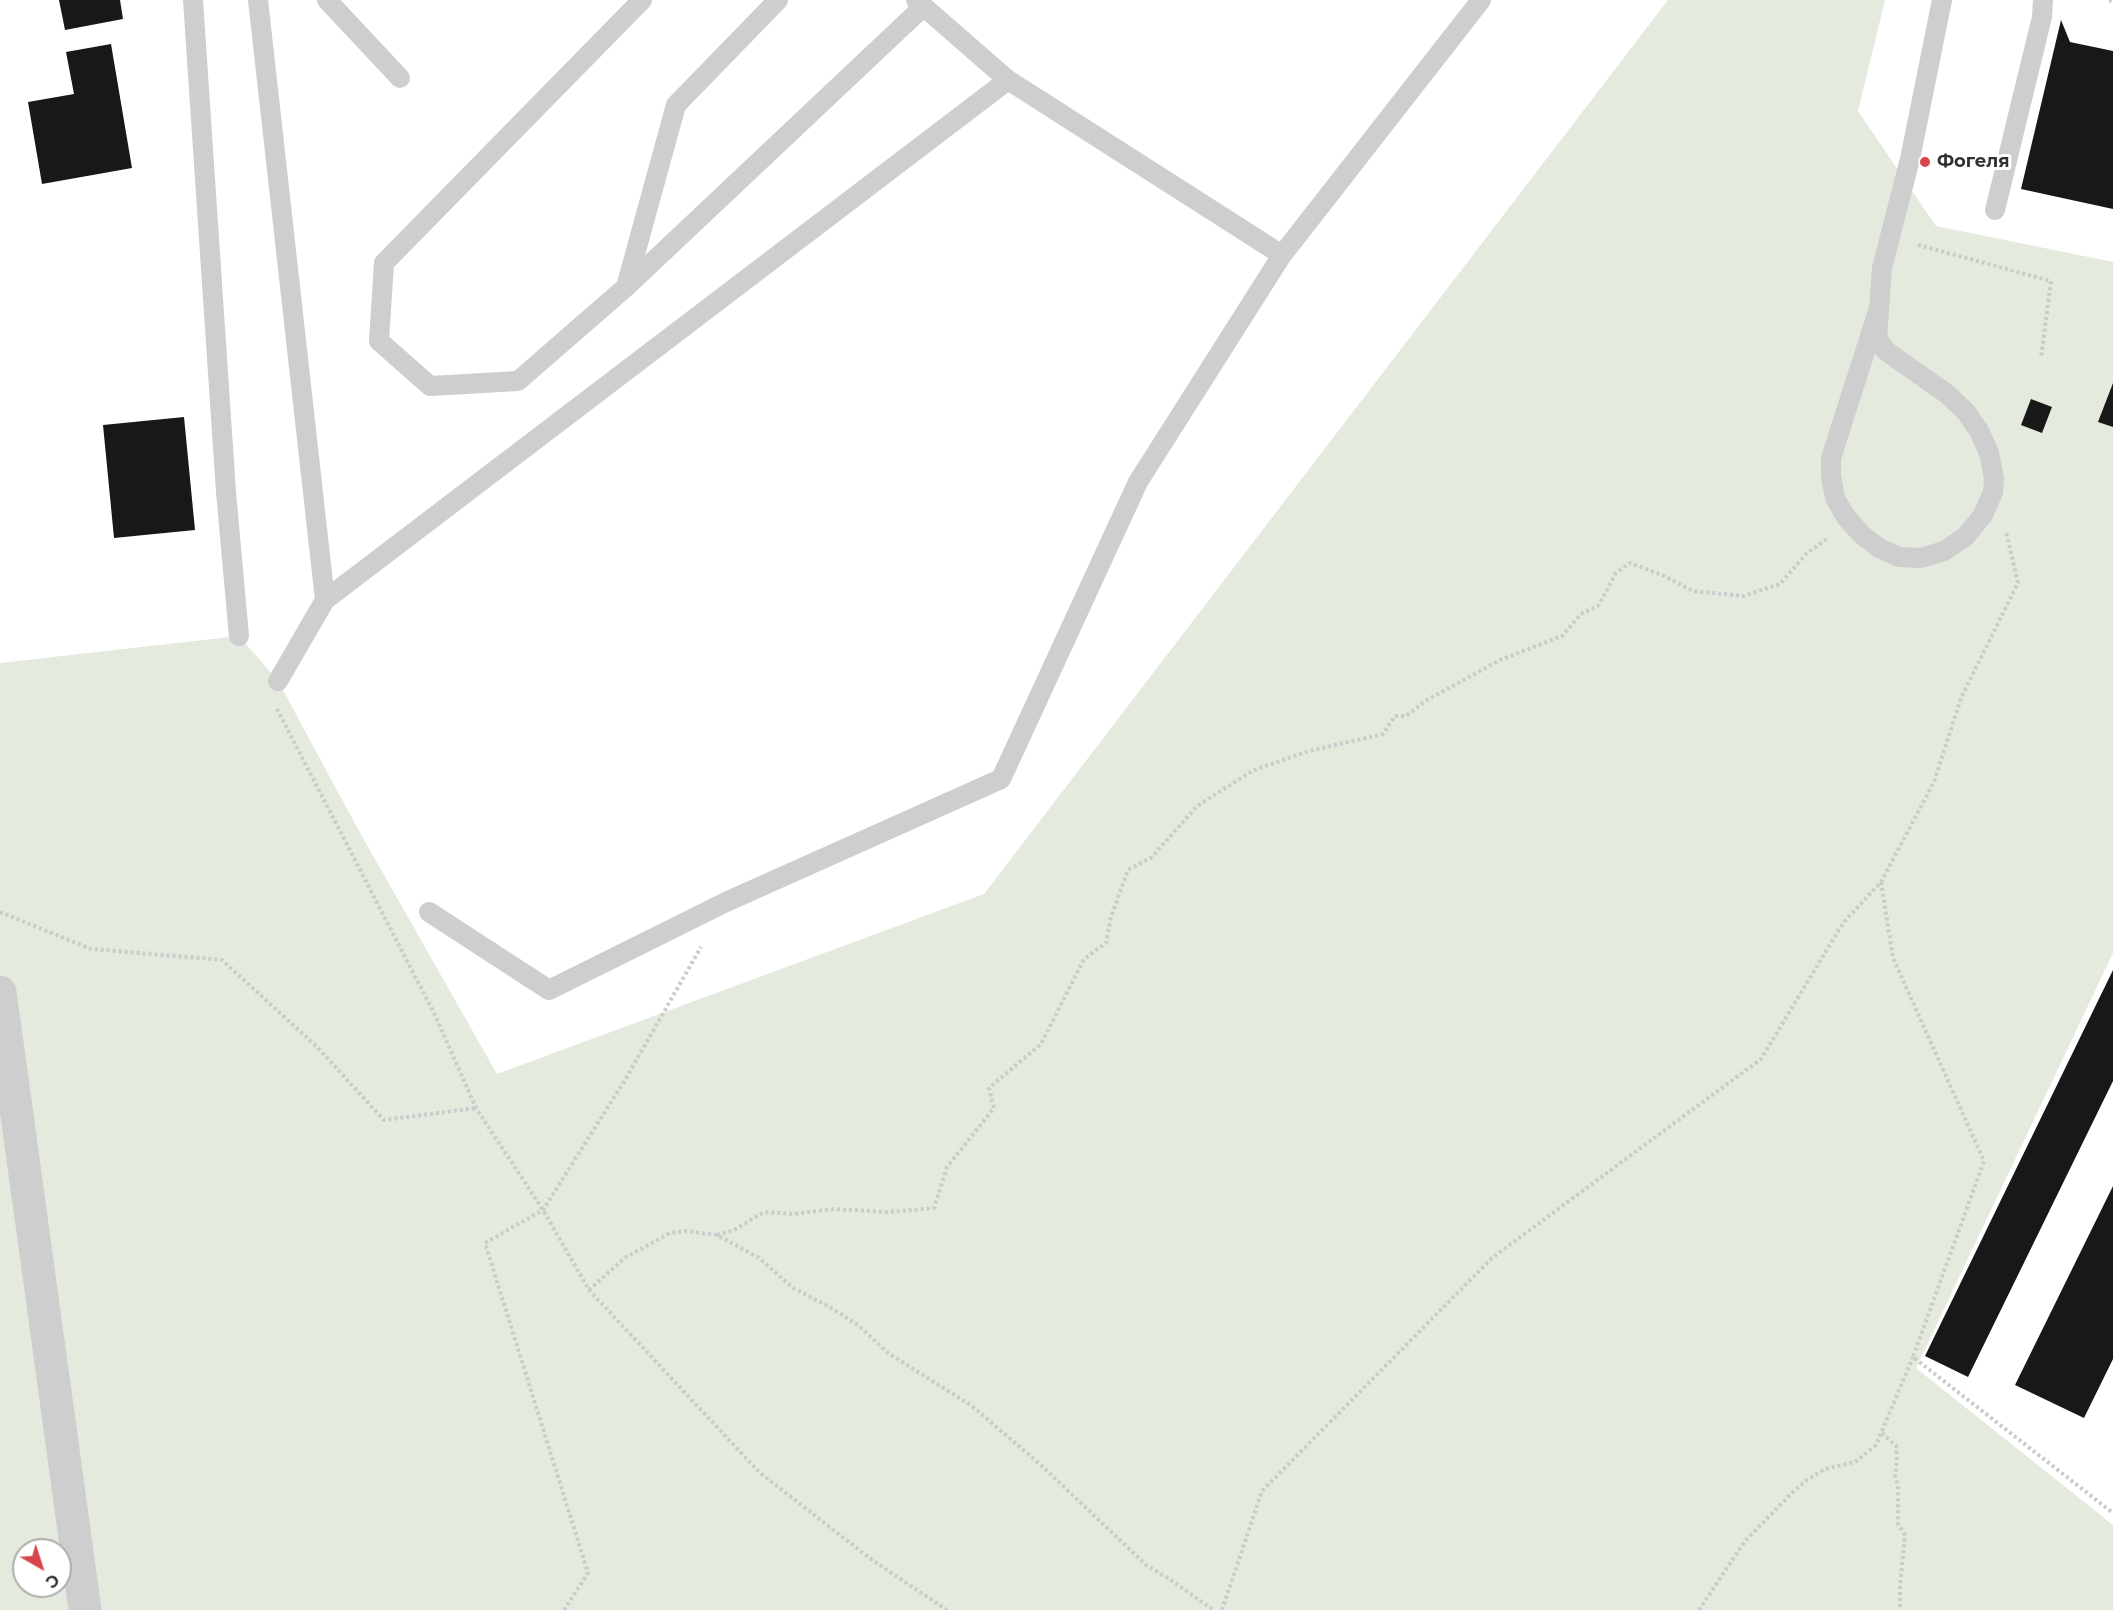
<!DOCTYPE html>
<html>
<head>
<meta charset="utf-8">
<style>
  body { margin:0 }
  #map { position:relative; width:2113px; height:1610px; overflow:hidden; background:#fff; font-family:Montserrat,sans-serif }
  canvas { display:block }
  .north { position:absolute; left:12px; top:1538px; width:60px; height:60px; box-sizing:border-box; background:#fff; border:2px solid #adadad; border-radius:50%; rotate:141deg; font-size:16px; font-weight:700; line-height:24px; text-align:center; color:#313131 }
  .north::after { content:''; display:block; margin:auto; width:21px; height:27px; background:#d74449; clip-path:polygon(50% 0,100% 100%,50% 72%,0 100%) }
</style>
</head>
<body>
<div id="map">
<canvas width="2113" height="1610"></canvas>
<div class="north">С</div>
</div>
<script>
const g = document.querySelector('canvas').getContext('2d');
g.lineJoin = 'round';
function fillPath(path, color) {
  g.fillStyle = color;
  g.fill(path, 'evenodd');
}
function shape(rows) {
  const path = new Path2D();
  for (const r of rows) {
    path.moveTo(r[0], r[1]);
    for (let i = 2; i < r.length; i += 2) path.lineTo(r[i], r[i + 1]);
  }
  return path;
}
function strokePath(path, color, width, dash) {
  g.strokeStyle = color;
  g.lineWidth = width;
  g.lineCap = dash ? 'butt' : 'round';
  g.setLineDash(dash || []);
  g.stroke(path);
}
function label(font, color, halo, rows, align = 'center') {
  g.font = font + ' Montserrat,sans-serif';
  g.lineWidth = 6;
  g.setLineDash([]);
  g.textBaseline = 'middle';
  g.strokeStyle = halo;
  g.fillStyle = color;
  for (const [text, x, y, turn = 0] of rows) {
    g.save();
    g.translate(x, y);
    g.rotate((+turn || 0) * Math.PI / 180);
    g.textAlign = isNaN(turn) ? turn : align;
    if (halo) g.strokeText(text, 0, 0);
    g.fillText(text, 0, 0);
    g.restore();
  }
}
fillPath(shape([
  [1668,0,1885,0,1858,111,1936,226,2113,262,2113,953,1916,1368,2113,1525,2113,1610,0,1610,0,663,239,636,278,681,359,831,497,1074,984,894],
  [24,1550,60,1550,60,1586,24,1586]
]), '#e4eade');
fillPath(shape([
  [59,0,120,0,123,19,65,30],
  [2061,20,2070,42,2113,51,2113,209,2021,189],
  [111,44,132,168,42,184,28,102,74,94,66,52],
  [2113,383,2113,427,2098,422],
  [2031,399,2052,407,2042,433,2021,425],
  [184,417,195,530,114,538,103,425],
  [2113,970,2113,1081,1968,1377,1925,1356],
  [2113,1186,2113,1359,2084,1418,2015,1385]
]), '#181818');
strokePath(shape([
  [2109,0,2113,1],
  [1918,245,2051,281,2041,358],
  [277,709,435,1015,476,1108,543,1210,589,1290,759,1472,872,1560,947,1610],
  [1881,882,1893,958,1984,1161,1913,1357,2113,1513],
  [0,912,91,949,222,960,316,1046,384,1120,476,1108],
  [717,1235,734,1230,764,1212,794,1214,834,1209,887,1212,934,1208,947,1167,994,1108,989,1088,1041,1044,1084,959,1106,943,1111,917,1128,870,1152,857,1197,806,1254,770,1309,751,1383,734,1395,716,1406,716,1427,700,1500,660,1562,636,1581,614,1598,606,1616,573,1630,563,1662,575,1693,591,1744,596,1780,584,1807,553,1827,539],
  [589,1290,626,1257,670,1233,687,1231,717,1235,759,1258,793,1288,828,1306,859,1326,888,1353,972,1406,1041,1465,1146,1565,1174,1582,1213,1610],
  [1882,1433,1896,1446,1897,1460,1895,1476,1898,1486,1898,1524,1905,1535,1900,1585,1900,1610],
  [564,1610,588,1573,485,1243,543,1210,625,1080,701,947],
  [1222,1610,1262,1491,1492,1258,1761,1059,1843,923,1881,882,1934,782,1961,698,2018,583,2006,532],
  [1699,1610,1745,1541,1794,1491,1807,1480,1825,1469,1855,1462,1876,1445,1913,1357]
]), '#cbcbcb', 4, [3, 3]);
strokePath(shape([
  [193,0,226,492,239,636],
  [258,0,325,600],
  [327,0,400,78],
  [642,0,384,263,379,341,430,386,518,381,626,287,923,7],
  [916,0,1008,80,1282,255],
  [1995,210,2042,17,2043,0],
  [626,287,676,105,778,0],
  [1879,308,1831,458,1831,476,1835,498,1846,517,1862,535,1879,548,1899,557,1921,558,1944,551,1965,537,1983,515,1993,492,1994,478,1989,453,1979,431,1966,412,1947,394,1886,351,1877,338,1882,268,1910,159,1942,0],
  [278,681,325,600,1008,80],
  [429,912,549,990,726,902,1001,779,1138,482,1282,255,1481,0]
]), '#cecece', 20);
strokePath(shape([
  [0,992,85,1610]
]), '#cecece', 33);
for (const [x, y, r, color] of [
  [1925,162,6,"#d74449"]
]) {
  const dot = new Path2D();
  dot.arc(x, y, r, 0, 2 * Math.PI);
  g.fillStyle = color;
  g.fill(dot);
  strokePath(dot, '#fff', 2);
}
label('bold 18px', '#313131', '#fff', [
  ["Фогеля",1937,162]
], 'left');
</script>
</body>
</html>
